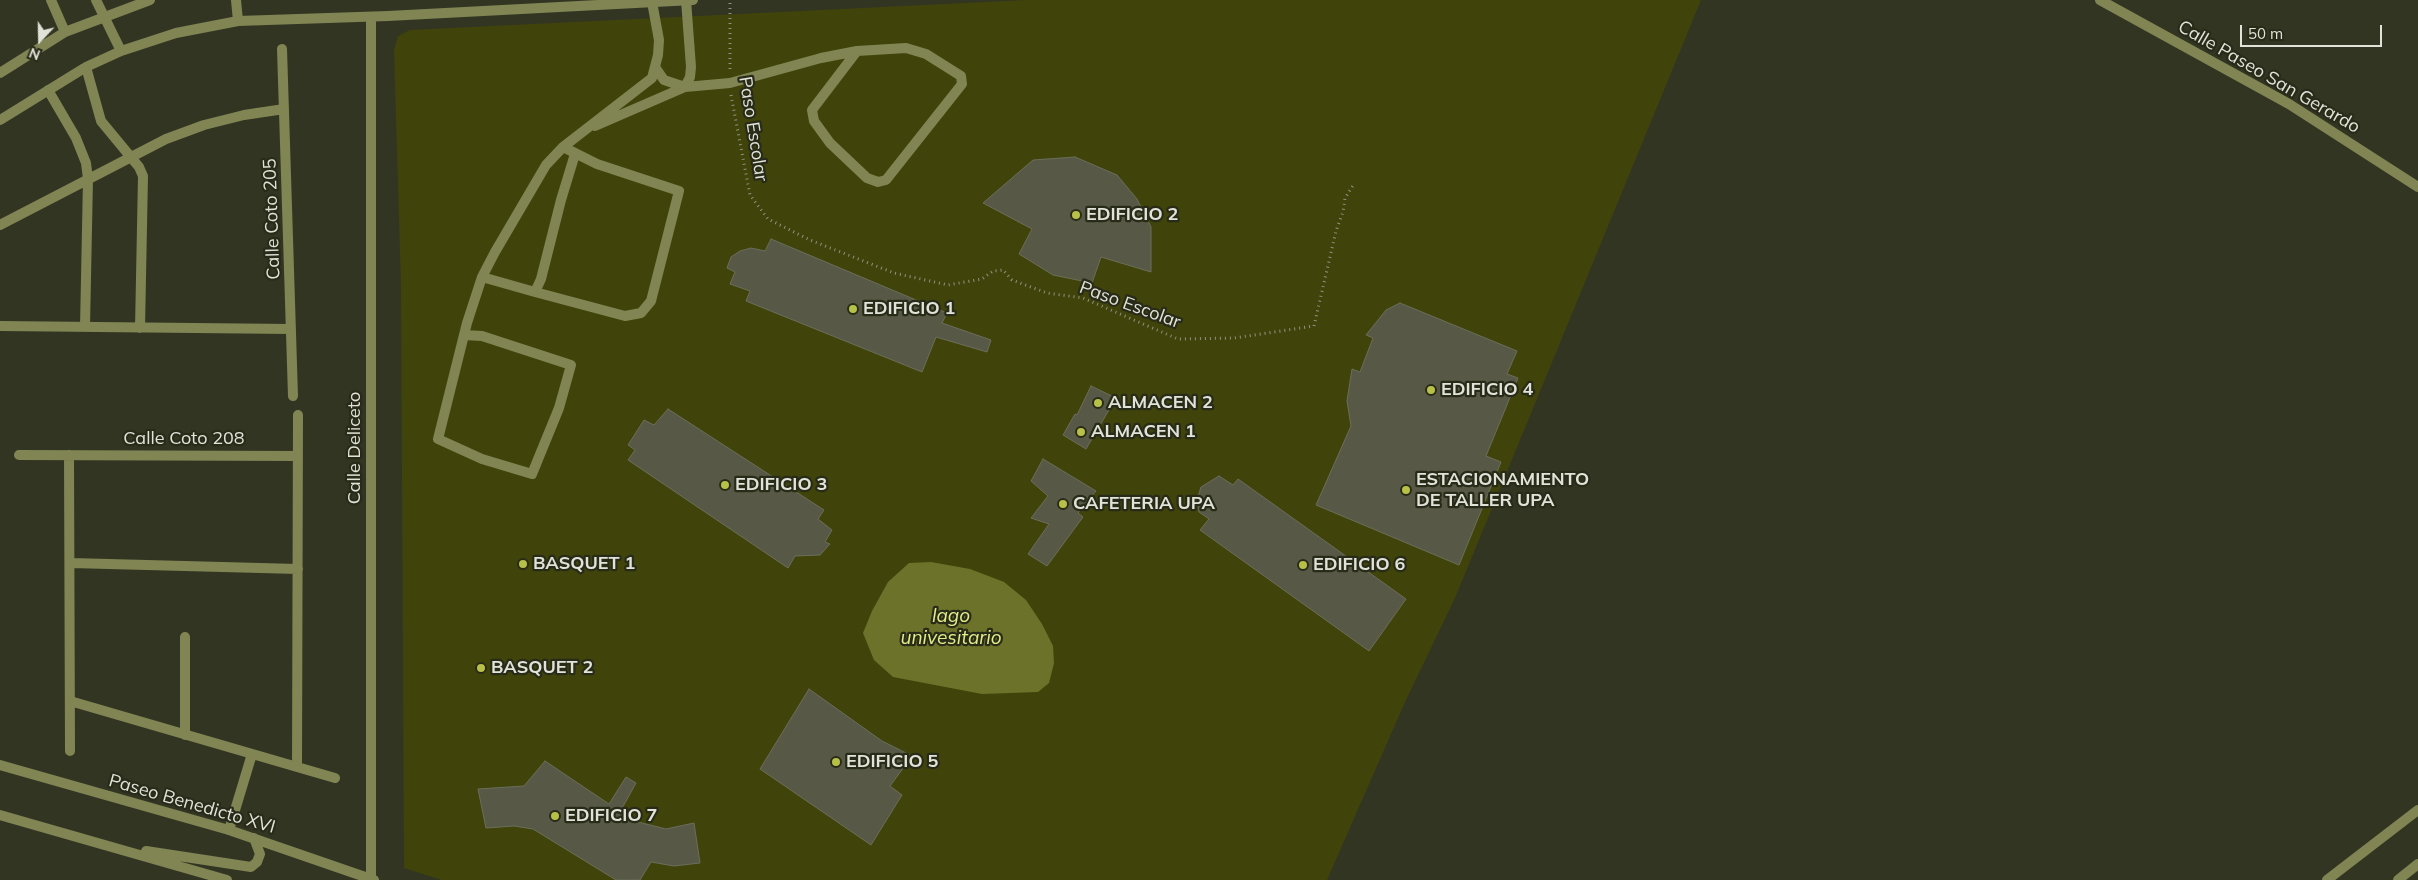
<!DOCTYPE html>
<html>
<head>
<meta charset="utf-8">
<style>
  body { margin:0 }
  #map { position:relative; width:2418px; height:880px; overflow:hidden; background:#333523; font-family:Mulish,sans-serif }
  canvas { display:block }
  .north { position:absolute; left:15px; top:15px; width:50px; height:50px; -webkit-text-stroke:4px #292b19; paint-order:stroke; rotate:201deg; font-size:14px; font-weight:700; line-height:20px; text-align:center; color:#e1e3d8 }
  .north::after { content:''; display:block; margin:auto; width:18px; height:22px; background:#e1e3d8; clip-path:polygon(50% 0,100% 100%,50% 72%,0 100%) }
  .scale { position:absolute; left:2240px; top:25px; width:142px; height:22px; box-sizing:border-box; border:2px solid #e1e3d8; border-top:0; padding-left:6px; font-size:15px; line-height:18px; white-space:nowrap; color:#e1e3d8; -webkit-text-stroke:4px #292b19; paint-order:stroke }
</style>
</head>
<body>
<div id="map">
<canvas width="2418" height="880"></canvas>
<div class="north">N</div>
<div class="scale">50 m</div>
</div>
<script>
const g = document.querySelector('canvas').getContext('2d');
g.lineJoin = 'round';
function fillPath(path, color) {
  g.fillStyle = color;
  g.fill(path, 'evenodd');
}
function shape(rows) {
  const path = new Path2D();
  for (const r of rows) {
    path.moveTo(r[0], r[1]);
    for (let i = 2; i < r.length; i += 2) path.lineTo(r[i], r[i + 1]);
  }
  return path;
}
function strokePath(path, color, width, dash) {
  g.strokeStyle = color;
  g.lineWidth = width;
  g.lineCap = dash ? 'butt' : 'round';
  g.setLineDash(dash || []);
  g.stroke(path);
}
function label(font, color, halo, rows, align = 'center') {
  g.font = font + ' Mulish,sans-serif';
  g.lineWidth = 4.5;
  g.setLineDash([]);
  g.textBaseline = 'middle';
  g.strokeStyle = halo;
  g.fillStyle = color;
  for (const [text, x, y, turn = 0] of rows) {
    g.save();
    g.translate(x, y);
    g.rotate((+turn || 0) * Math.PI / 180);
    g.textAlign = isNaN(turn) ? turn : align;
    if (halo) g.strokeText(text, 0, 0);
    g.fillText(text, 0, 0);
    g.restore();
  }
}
fillPath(shape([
  [1027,0,1701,0,1455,598,1405,702,1327,880,442,880,404,868,401,285,394,50,398,36,410,30]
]), '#40440a');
fillPath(shape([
  [931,562,970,569,1004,582,1026,600,1042,624,1053,646,1054,663,1049,683,1038,692,982,694,893,677,874,660,863,633,872,611,888,582,909,563]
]), '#6c7229');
const building = shape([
  [1075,157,1117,175,1137,199,1151,227,1151,272,1101,257,1092,283,1053,275,1019,254,1032,229,983,203,1033,160,1075,157],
  [771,239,947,313,942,323,991,340,987,352,936,337,922,372,746,301,750,291,730,284,735,272,727,268,731,257,740,251,751,248,765,251,771,239],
  [1400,303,1517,351,1507,374,1518,378,1486,456,1501,462,1459,565,1316,505,1351,426,1347,401,1352,369,1360,372,1373,338,1366,335,1386,310,1400,303],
  [1091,386,1116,398,1086,449,1063,435,1075,414,1077,415,1091,386],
  [668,409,824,510,818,519,832,530,825,542,830,544,820,555,795,556,788,568,628,460,635,450,628,445,644,420,654,425,668,409],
  [1043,459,1096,491,1078,513,1083,517,1047,566,1028,554,1049,524,1031,518,1048,496,1031,481,1043,459],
  [1219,476,1233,485,1238,479,1406,599,1369,651,1200,530,1209,519,1199,512,1197,500,1201,487,1219,476],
  [809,689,882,741,912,756,890,786,902,795,871,845,760,769,809,689],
  [545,761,609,804,626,777,636,783,620,812,634,821,666,829,694,823,700,863,674,866,651,862,640,880,616,880,533,829,514,826,486,828,478,789,524,786,545,761]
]);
fillPath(building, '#575946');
strokePath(building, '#6b6e5a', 1);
strokePath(shape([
  [730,69,730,0],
  [731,95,750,195,768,219,810,240,894,273,948,285,982,279,993,271,1003,270,1012,280,1047,293,1083,298,1178,339,1234,338,1314,326,1336,231,1343,212,1345,198,1354,184]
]), '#909283', 3, [1, 4]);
strokePath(shape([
  [655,67,664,80,685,87],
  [685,87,690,77,691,67,686,0],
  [595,126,685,87,730,83,821,58,857,51,906,48,926,54,961,76,962,84,886,180,878,182,867,178,830,143,814,121,812,110,857,51],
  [563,147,597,164,679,191,651,301,641,313,625,316,535,292,541,279,561,200,575,154],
  [482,277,535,292],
  [464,335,482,336,571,365,559,408,532,474,482,459,438,439,467,323,482,277,495,252,546,165,563,147,652,78,658,55,659,40,652,2]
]), '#808553', 10);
strokePath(shape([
  [51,0,65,32],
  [96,0,121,51],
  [236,0,238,21],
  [2100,0,2289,104,2418,187],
  [371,17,371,880],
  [282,49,293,396],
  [86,67,101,121,139,167,143,176,140,328],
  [0,73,65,32,150,0],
  [48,90,76,138,86,163,88,179,85,327],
  [0,120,86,67,121,51,176,33,238,21,388,16,693,0],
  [0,225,166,139,204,125,244,115,284,109],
  [0,326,291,329],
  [19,455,298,456],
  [69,455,70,751],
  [71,563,298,569],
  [185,637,185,735],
  [70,701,335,778],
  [297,767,298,415],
  [229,830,252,754],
  [2327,880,2418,810],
  [2398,880,2418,864]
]), '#808553', 10);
strokePath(shape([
  [0,765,229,830,374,880],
  [0,815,227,880],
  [146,851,251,867,257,862,260,854,254,838]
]), '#808553', 10);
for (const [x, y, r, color] of [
  [1076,215,5,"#b8c147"],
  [853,309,5,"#b8c147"],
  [1431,390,5,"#b8c147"],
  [1098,403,5,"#b8c147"],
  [1081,432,5,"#b8c147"],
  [725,485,5,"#b8c147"],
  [1406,490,5,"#b8c147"],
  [1063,504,5,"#b8c147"],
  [523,564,5,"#b8c147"],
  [1303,565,5,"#b8c147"],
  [481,668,5,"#b8c147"],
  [836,762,5,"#b8c147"],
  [555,816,5,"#b8c147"]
]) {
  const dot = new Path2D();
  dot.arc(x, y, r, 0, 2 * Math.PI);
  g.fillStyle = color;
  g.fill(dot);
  strokePath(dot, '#292b19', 2);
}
label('18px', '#e1e3d8', '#292b19', [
  ["Calle Paseo San Gerardo",2269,77,30],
  ["Paso Escolar",753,129,81],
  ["Calle Coto 205",272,219,-92],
  ["Paso Escolar",1130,305,20],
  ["Calle Coto 208",184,439],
  ["Calle Deliceto",355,448,-90],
  ["Paseo Benedicto XVI",192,804,16]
]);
label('bold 18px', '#e1e3d8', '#292b19', [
  ["EDIFICIO 2",1086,215],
  ["EDIFICIO 1",863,309],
  ["EDIFICIO 4",1441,390],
  ["ALMACEN 2",1108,403],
  ["ALMACEN 1",1091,432],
  ["ESTACIONAMIENTO",1416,480],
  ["DE TALLER UPA",1416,501],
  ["EDIFICIO 3",735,485],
  ["CAFETERIA UPA",1073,504],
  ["BASQUET 1",533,564],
  ["EDIFICIO 6",1313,565],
  ["BASQUET 2",491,668],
  ["EDIFICIO 5",846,762],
  ["EDIFICIO 7",565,816]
], 'left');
label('italic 19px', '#e3ec87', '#292b19', [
  ["lago",951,616],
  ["univesitario",951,638]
]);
</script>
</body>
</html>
